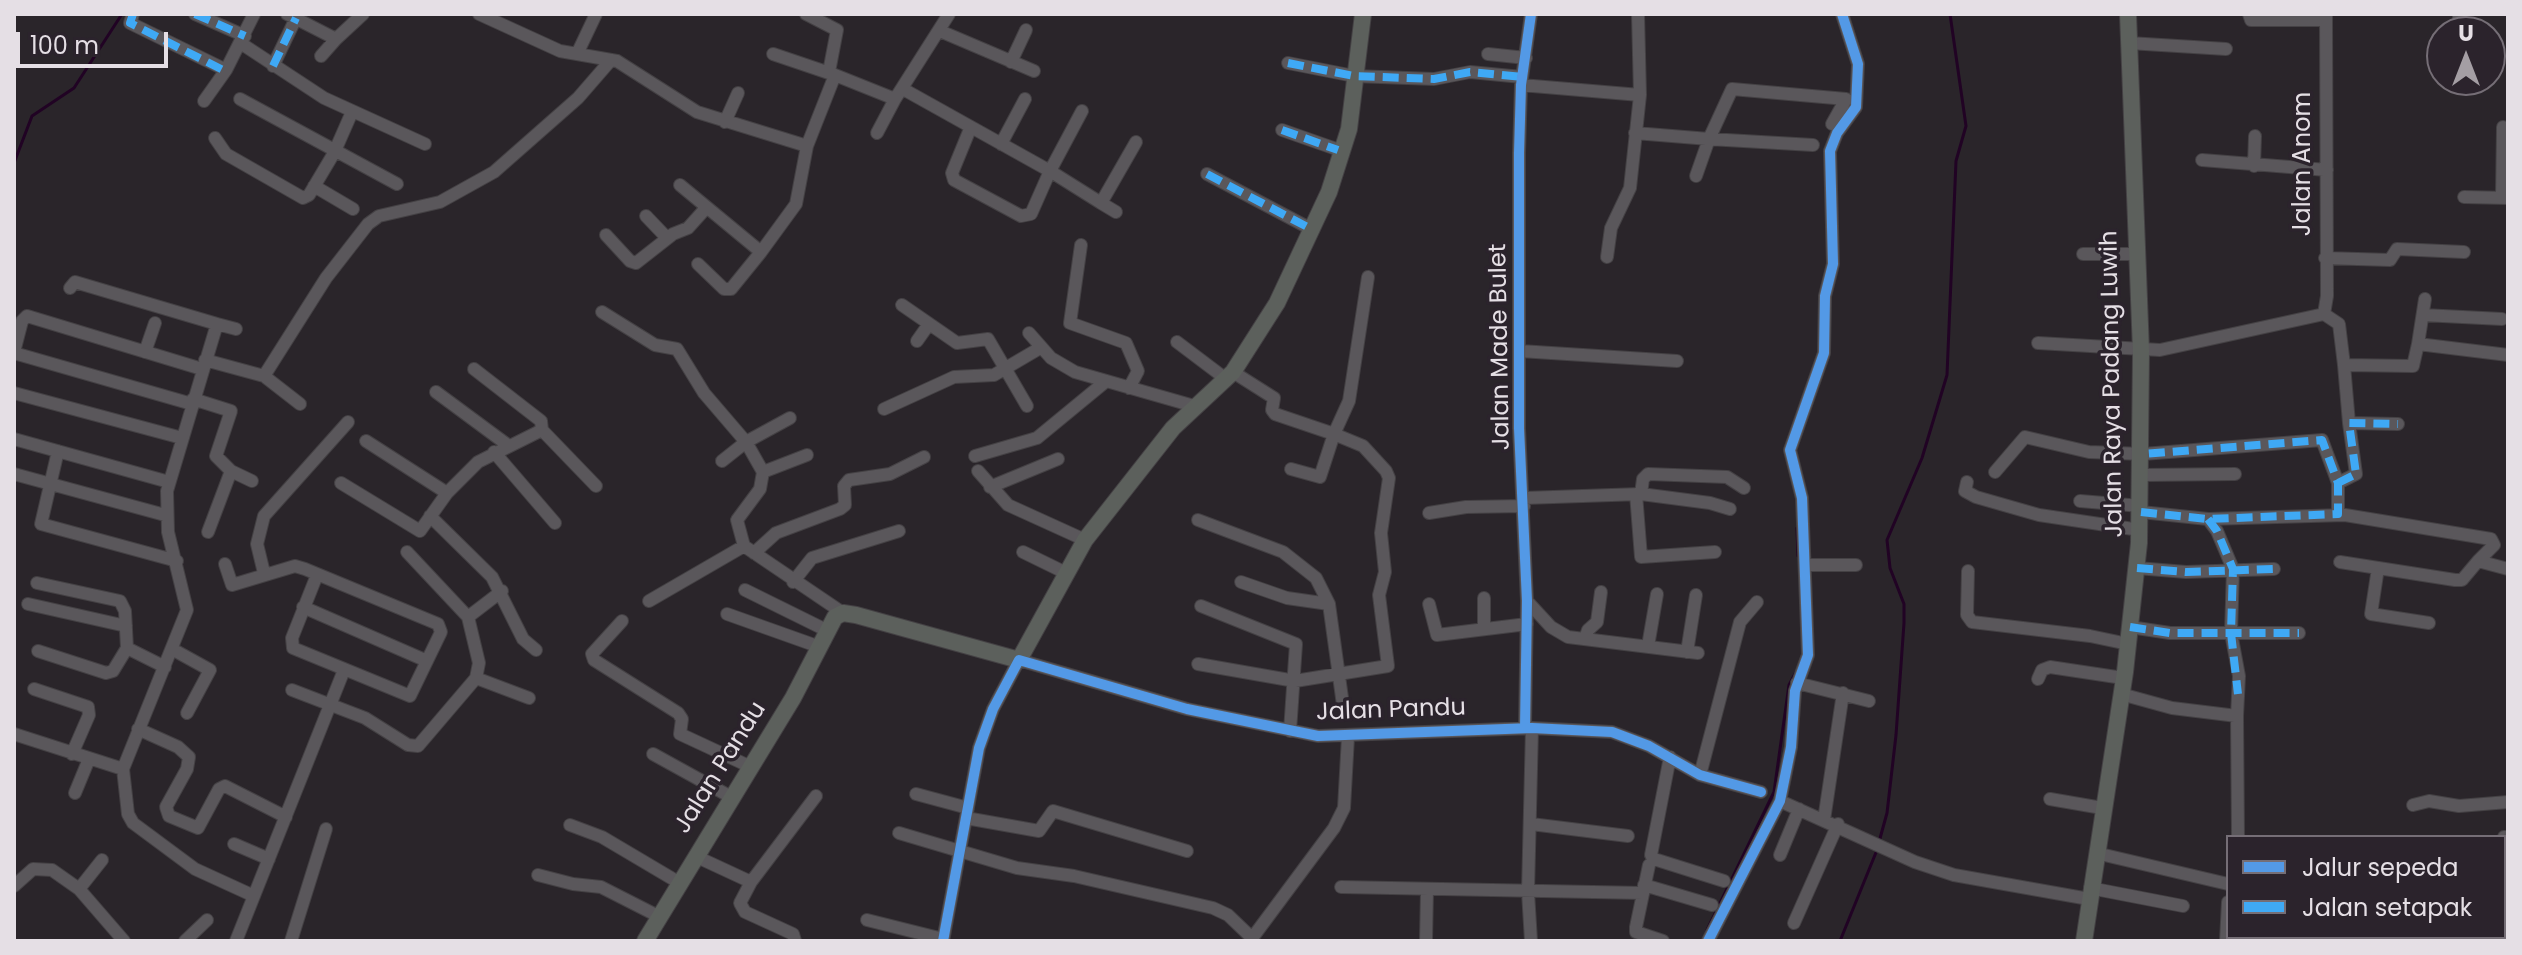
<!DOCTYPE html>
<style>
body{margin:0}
#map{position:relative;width:2522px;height:955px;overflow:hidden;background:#2a252a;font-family:Poppins,sans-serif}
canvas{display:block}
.frame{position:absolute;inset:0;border:16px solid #e5dfe5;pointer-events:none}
.legend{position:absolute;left:2226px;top:835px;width:280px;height:104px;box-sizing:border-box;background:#2b232c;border:2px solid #756e76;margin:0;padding:10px 14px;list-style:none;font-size:24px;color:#e5dfe5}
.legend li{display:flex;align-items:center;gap:16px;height:40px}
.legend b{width:40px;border:2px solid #756e76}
.north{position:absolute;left:2426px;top:16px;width:80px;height:80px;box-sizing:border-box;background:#2b232c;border:2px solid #756e76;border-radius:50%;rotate:0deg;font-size:22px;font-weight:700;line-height:32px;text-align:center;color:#e5dfe5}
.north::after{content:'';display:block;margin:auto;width:28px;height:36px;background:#a49ea4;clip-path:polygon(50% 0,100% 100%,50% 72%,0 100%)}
.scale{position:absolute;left:16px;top:32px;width:152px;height:36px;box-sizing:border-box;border:4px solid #e5dfe5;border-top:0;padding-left:10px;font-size:24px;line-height:28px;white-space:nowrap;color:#e5dfe5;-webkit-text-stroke:6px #2b232c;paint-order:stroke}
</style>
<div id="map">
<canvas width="2522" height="955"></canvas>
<div class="frame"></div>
<ul class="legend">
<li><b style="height:10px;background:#5399e6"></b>Jalur sepeda</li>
<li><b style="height:10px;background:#3fa9f5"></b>Jalan setapak</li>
</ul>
<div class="north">U</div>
<div class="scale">100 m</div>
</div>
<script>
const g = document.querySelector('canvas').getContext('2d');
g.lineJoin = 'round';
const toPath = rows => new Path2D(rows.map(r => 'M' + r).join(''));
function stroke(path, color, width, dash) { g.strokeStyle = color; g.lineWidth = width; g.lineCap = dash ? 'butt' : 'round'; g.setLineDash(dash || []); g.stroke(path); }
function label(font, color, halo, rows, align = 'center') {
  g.font = font + ' Poppins,sans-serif'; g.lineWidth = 7; g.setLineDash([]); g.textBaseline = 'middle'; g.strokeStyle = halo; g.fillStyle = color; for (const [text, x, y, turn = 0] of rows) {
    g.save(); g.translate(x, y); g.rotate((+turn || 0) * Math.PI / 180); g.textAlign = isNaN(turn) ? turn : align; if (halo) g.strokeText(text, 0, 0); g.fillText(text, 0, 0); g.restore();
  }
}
stroke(toPath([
 [14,163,32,116,74,88,122,14],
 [1797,528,1798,556],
 [1879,842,1887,813,1896,735,1904,623,1904,604,1890,568,1887,540,1922,458,1947,375,1956,161,1966,126,1950,14],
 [1707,930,1774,792,1789,685,1796,672],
 [1840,941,1877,850]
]), '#210324', 3);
const minor = toPath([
 [133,14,130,23,226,70,254,14],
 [195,14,245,36],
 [287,14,336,39,363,14],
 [479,14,560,51,617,61,697,112,807,146],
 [806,14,837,30,829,72],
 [2249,14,2251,20,2326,20],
 [940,31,1034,71],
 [2459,32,2459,14],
 [2129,43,2226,49],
 [242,44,324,98,425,144],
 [577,54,596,14],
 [773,54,835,75],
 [1488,54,1526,58],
 [321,56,336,39],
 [1011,62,1026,30],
 [1288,63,1354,76,1434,79,1470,72,1522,77],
 [273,66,296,18],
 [1521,85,1640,95],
 [903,89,1050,171,1031,214,1021,216,954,180,952,173,970,129],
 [240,99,397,184],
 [204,101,226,70],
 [1082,111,1050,171,1101,203,1136,142],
 [725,122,738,93],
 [1282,130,1342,151],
 [877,133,895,99],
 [1635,133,1709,139,1732,89,1846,99,1832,124],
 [215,138,226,154,303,198,309,195,334,153,352,112],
 [1001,144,1025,99],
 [2202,160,2327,170],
 [2254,166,2255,136],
 [1207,174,1313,230],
 [1696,176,1709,139,1813,145],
 [680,185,761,252,796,204,807,146,835,75,895,99,949,14],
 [314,186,353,209],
 [2464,197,2508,198],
 [2502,198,2503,127],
 [1101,203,1116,212],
 [646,216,667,238],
 [606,235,630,261,636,263,673,234,688,228,706,208],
 [1081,245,1070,323,1126,343,1138,371,1129,388],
 [2083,254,2136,254],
 [1607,257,1611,228,1630,188,1640,95,1638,14],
 [2325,258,2390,260,2397,249,2464,252],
 [698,264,724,289,731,289,761,252],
 [70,288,75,282,217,324],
 [2425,299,2418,344,2508,355],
 [902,305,957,343,988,339,1027,406],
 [602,312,655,345,677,349,704,393,746,442,763,472,760,489,737,520,744,546,843,613],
 [2324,314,2327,296,2326,14],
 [2324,314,2339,324,2344,365,2413,366,2418,344],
 [2423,315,2502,319],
 [236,329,217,324,167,491,168,532,187,610,123,769,128,814,133,823,195,869,254,896],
 [1029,333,1051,358,1075,372,1194,406],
 [917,341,929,324],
 [1177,342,1226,379],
 [2038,343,2160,350,2324,314],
 [1520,351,1677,361],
 [14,352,22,321,27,316,202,369],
 [145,352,155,323],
 [14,353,192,404],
 [205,360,264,376,300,404],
 [2344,365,2349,423],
 [1233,372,1274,398,1272,410,1275,414,1334,434,1349,401,1368,277],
 [264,376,326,278,368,224,379,216,440,202,494,172,578,98,611,60],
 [436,392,509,446],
 [14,393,182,438],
 [193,399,231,411,216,456,231,471,252,481],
 [884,409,954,377,994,375,1040,348],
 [542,430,596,486],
 [14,439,169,482],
 [366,441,447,493],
 [58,451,41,524,177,561],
 [494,452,555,523],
 [975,456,1037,438,1105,382],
 [722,461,746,442,790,418],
 [978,471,1008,505,1085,540],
 [763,472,807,455],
 [1995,472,2025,437,2089,452,2143,454,2322,440,2338,483,2338,514],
 [14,474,165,515],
 [2142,475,2235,474],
 [1967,482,1965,491,1976,497,2039,515,2140,530],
 [341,483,420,531,447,493,478,462,542,430,541,421,474,369],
 [2338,483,2356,474,2349,423,2398,424],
 [990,487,1058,459],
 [1636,494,1641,557,1715,552],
 [1641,494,1643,479,1648,474,1727,477,1744,488],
 [1524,498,1641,494,1710,503,1730,509],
 [2080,501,2141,506],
 [2141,512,2208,519,2345,515,2491,539,2494,545,2478,561,2508,569],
 [1429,513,1466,507,1524,506],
 [430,516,492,577,523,639,536,650],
 [1198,520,1283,552,1316,578,1329,604,1343,705],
 [208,532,231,471],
 [407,552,468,617],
 [1023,552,1066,573],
 [754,553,776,533,840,509,845,505,844,486,849,480,890,474,924,457],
 [2340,562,2455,580,2462,580,2478,561],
 [225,564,232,585,295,566,305,569,438,624,441,632,410,696,293,648,292,638,317,575],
 [1806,565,1856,565],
 [2137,568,2186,572,2274,569],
 [2378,568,2371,614,2429,623],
 [1968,571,1967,615,1972,622,2090,636,2128,644],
 [264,573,257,544,264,516,348,422],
 [793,582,812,558,899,531],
 [1241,582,1287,598,1329,604],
 [37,583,120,601,125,611,127,648,165,667],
 [745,590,826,630],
 [1484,598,1484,629],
 [649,601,744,546],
 [1527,601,1551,627,1568,637,1698,653],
 [28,604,126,626],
 [1429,604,1437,635,1527,624],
 [1201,606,1296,644,1290,731],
 [303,607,427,661],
 [727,614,817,646],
 [468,617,502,591],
 [622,621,592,654,594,660,678,713,682,719,680,734,751,767],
 [2130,627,2170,633,2299,633],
 [1585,639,1588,630,1597,622,1601,592],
 [1648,646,1657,594],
 [172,649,210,670,187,713],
 [38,651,106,673,113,671,127,648],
 [1687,652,1696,595],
 [1198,664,1295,681,1388,666,1379,595,1385,572,1381,533,1389,478,1386,471,1363,446,1334,434,1320,477,1291,469],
 [476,678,529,698],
 [2038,679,2042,670,2050,667,2123,678],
 [1797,683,1869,701],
 [34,689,88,707,89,715,72,754],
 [292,690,365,718,408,745,418,746,476,678,479,663,468,617],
 [2121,694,2172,708,2237,716,2239,676,2231,633,2233,569,2217,531,2208,519],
 [2237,716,2238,837],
 [1525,728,1527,601,1519,428,1519,153,1521,85,1531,14],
 [138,729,178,747,189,757,187,769,166,807,169,816,198,828,219,789,225,786,286,817],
 [14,734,123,769],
 [653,754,731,797],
 [1670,757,1651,855,1654,859,1724,881],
 [1700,775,1740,622,1757,602],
 [75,793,89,759],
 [916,794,968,808],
 [2050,799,2102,808],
 [1780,801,1915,862,1954,875,2089,899],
 [2413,805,2429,801,2459,806,2508,802],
 [966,818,1039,831,1053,811,1187,851],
 [1824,820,1843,693],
 [1531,824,1628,836],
 [570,825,602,837,678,882],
 [899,833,1017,868,1074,876,1213,908,1228,915,1252,938],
 [2504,837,2508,837],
 [234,844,269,859],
 [2096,853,2228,884],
 [1780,855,1799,809],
 [695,856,751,882],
 [1649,865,1636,927,1636,932,1663,941],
 [538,875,573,884,601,887,658,916],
 [1644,885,1712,905],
 [14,886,33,869,52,870,79,889,124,941],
 [1341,887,1643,893],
 [2090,888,2183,906],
 [79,889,102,860],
 [867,920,943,939],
 [1794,923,1838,824],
 [2504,933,2508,933],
 [185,941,207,920],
 [236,941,344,670],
 [291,941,326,829],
 [795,941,793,934,745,912,740,903,751,882,816,796],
 [943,941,979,748,993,709,1019,660,1187,709,1318,736,1532,728,1612,732,1649,746,1700,775,1761,792],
 [1250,941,1334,828,1344,808,1348,737],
 [1426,941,1427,890],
 [1531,941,1528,892,1532,728],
 [1708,941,1780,801,1791,747,1795,691,1808,655,1802,498,1790,450,1824,353,1825,296,1833,264,1830,151,1837,133,1856,107,1858,64,1842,14],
 [2226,941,2228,902],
 [2431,941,2454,937]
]);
const major = toPath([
 [645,941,793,698,835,617,843,613,856,615,1019,660,1085,540,1173,428,1233,372,1277,303,1329,192,1349,129,1363,14],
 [2084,941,2125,672,2139,543,2141,351,2128,14]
]);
stroke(minor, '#444144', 14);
stroke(major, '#444144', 18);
stroke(minor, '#5a575b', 12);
stroke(major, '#5c605c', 16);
stroke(toPath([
 [133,14,130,23,223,70],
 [195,14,245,36],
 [1288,63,1354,76,1434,79,1470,72,1522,77],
 [273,66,296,18],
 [1282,130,1338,150],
 [1207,174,1313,230],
 [2338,483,2356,474,2349,423,2398,424],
 [2141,512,2208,519,2338,514,2338,483,2322,440,2143,454],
 [2208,519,2217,531,2233,569,2231,633,2238,694],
 [2137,568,2186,572,2274,569],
 [2130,627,2170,633,2299,633]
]), '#3fa9f5', 8, [16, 8]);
stroke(toPath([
 [1525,728,1527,601,1519,428,1519,153,1521,85,1531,14],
 [943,941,979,748,993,709,1019,660,1187,709,1318,736,1532,728,1612,732,1649,746,1700,775,1761,792],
 [1708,941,1780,801,1791,747,1795,691,1808,655,1802,498,1790,450,1824,353,1825,296,1833,264,1830,151,1837,133,1856,107,1858,64,1842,14]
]), '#5399e6', 10);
label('24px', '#e5dfe5', '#2b232c', [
 ["Jalan Anom",2304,164,-90],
 ["Jalan Made Bulet",1501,347,-91],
 ["Jalan Raya Padang Luwih",2113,384,-91],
 ["Jalan Pandu",1391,711,-2],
 ["Jalan Pandu",721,768,-58]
]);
</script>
